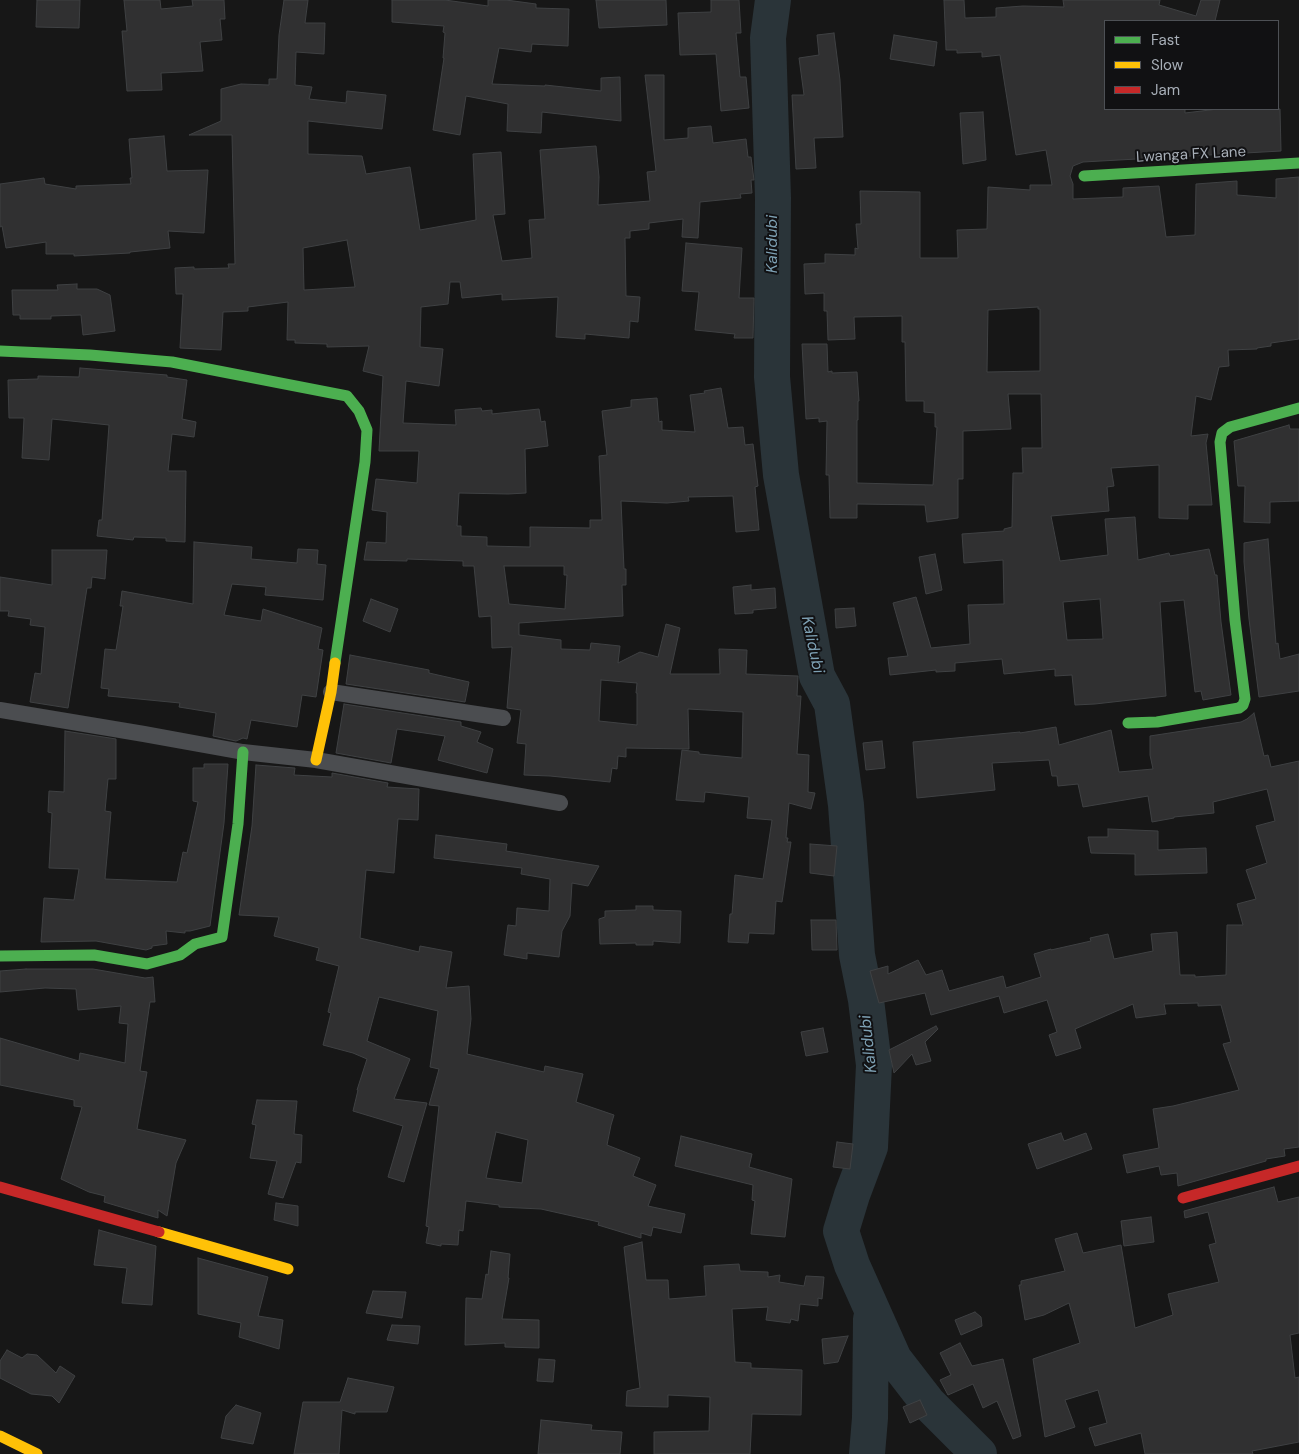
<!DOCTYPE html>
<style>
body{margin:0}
#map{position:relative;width:1299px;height:1454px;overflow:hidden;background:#171717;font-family:"DM Sans",sans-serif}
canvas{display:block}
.legend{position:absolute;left:1104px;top:20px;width:175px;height:90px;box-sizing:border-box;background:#111113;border:1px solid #4d5055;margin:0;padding:6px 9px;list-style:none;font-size:15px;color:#a8afb8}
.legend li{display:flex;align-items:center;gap:10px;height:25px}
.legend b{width:25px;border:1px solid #4d5055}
</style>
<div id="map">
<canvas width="1299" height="1454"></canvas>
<ul class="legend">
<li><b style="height:6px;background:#4caf50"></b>Fast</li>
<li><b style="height:6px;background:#ffc107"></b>Slow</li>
<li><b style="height:6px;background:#c62828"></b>Jam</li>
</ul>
</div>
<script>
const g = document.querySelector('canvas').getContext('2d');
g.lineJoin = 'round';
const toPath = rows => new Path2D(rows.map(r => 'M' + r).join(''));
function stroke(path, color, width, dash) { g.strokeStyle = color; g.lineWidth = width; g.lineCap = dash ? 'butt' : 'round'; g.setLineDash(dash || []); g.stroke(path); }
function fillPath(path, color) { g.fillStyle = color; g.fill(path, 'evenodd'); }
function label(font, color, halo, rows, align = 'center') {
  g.font = font + ' "DM Sans",sans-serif'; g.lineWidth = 4; g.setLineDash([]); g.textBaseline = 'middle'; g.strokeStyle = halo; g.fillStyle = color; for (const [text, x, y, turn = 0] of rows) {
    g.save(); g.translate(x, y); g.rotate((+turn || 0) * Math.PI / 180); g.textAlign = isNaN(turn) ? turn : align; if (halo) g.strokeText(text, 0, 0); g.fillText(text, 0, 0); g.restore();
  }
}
stroke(toPath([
 [773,0,768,38,773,198,772,377,781,475,817,676,832,704,846,805,857,955,866,1000,874,1065,870,1147,852,1195,841,1231,852,1265,894,1359,928,1403,979,1454],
 [867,1454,870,1418,871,1319]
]), '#2a3439', 36);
const building = toPath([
 [37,0,80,0,79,28,36,27,37,0],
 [124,0,160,0,161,9,193,6,192,0,224,0,225,19,220,19,222,40,200,42,203,71,161,73,162,90,127,91,122,31,127,31,124,0],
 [284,0,308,0,305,23,325,23,324,54,296,52,295,85,312,87,309,99,346,103,347,91,386,95,382,129,308,121,308,154,362,156,366,174,410,167,420,230,476,220,473,154,501,152,505,214,493,215,502,261,532,258,529,220,545,219,540,150,596,146,599,177,598,205,650,201,647,172,656,171,645,75,664,75,664,140,688,138,688,128,711,126,713,143,746,139,748,157,751,157,754,180,751,180,752,193,740,194,741,198,700,202,698,238,682,237,683,219,649,223,649,229,630,231,630,238,625,238,626,296,640,297,638,322,630,321,629,338,585,334,585,339,556,337,558,297,502,300,502,294,462,298,460,282,450,282,448,304,421,307,420,347,443,349,439,386,406,381,403,423,456,425,455,410,481,408,482,411,492,410,492,414,539,409,541,422,545,421,548,446,525,449,526,493,508,494,459,493,457,526,461,526,461,536,487,537,487,546,530,547,530,527,590,528,590,520,602,520,599,456,607,455,602,411,631,407,631,400,657,398,659,422,662,421,662,430,695,432,690,395,705,393,704,391,721,388,728,428,743,427,745,445,753,444,758,486,755,487,759,530,736,532,733,496,688,497,689,501,667,503,621,501,624,569,626,569,626,585,622,585,623,616,519,623,519,635,561,640,561,649,590,650,591,643,620,646,618,663,640,652,658,657,666,624,680,628,670,674,720,674,719,649,747,650,746,674,798,676,797,696,801,696,797,754,809,755,808,792,815,793,811,809,789,803,786,838,788,838,787,842,791,842,782,902,776,901,774,934,749,933,748,943,728,942,730,914,732,914,735,875,763,879,772,820,747,818,749,797,705,792,704,802,676,800,682,750,699,752,699,754,742,758,743,712,688,709,689,749,626,748,626,757,618,756,617,769,612,768,610,782,550,776,524,775,526,744,517,743,521,710,507,708,512,647,492,648,491,616,479,617,474,566,463,566,463,561,407,559,407,561,364,560,367,542,386,543,387,512,372,510,376,479,417,483,419,451,379,451,383,376,363,371,369,346,327,347,327,344,295,343,295,340,287,340,288,302,248,307,248,311,223,312,221,350,180,348,183,294,176,294,175,268,194,267,194,269,229,268,228,264,235,264,232,135,189,135,221,121,221,89,241,84,269,85,269,79,277,79,279,35,284,0],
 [347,240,355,287,304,290,303,248,347,240],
 [504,566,564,566,564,575,567,575,565,609,509,604,504,566],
 [601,680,637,683,636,693,637,693,637,725,599,721,601,680],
 [392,0,445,0,488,6,488,0,506,0,536,4,536,8,569,9,568,46,532,44,531,52,499,48,492,84,545,86,545,85,601,91,601,78,620,77,621,121,542,112,541,133,507,131,508,104,466,96,460,135,433,130,444,58,443,58,445,33,443,32,444,26,392,22,392,0],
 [596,0,666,0,667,25,599,28,596,0],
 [711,0,739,0,741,33,736,33,740,77,746,77,749,108,721,111,716,54,680,55,678,13,711,12,711,0],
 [944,0,964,0,965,18,996,17,996,8,1023,6,1064,7,1063,0,1160,0,1159,5,1196,16,1201,0,1220,0,1215,21,1105,21,1105,109,1185,109,1185,113,1218,109,1280,109,1281,151,1083,162,1073,166,1070,176,1073,184,1073,199,1123,197,1123,188,1159,186,1166,237,1195,235,1196,184,1237,181,1237,195,1276,198,1276,179,1299,177,1299,339,1271,343,1271,346,1257,348,1257,349,1228,350,1229,366,1219,367,1211,400,1196,396,1191,436,1208,434,1206,443,1212,505,1188,505,1188,519,1159,518,1159,465,1111,468,1114,486,1107,487,1109,511,1051,516,1060,561,1108,555,1105,519,1135,517,1138,560,1169,553,1170,556,1209,549,1215,575,1217,575,1221,622,1231,695,1203,700,1201,691,1195,692,1184,600,1160,602,1166,696,1095,704,1075,705,1072,675,1055,676,1055,669,1004,674,1002,659,955,663,955,671,936,672,936,670,890,675,888,658,908,656,893,603,916,597,931,648,970,644,968,605,1004,604,1003,560,964,563,962,534,1004,531,1004,529,1012,527,1013,473,1023,473,1022,448,1042,448,1041,394,1008,394,1011,429,963,431,963,479,958,479,958,518,927,522,925,505,857,504,857,518,830,518,829,475,826,475,827,421,819,422,819,418,806,419,802,344,827,344,828,372,832,371,832,373,857,372,859,401,858,401,858,420,857,420,857,483,933,485,937,427,935,427,935,413,924,412,924,401,906,401,905,342,902,342,902,316,854,317,855,339,828,340,827,311,824,311,824,293,805,294,804,264,825,263,825,254,855,255,855,248,858,249,856,224,861,224,860,191,920,192,920,258,958,258,957,230,987,229,988,187,1030,190,1030,185,1052,185,1046,150,1016,155,1000,55,982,57,982,52,957,53,957,50,946,50,944,0],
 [1038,307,1038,309,1040,309,1040,371,987,372,988,310,1038,307],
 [1100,599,1103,639,1067,640,1063,602,1100,599],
 [834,33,840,80,843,137,814,138,816,168,796,169,792,95,804,95,799,58,819,55,817,35,834,33],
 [894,35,937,42,934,66,890,59,894,35],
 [983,112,986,160,963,164,960,113,983,112],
 [164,136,167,171,208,170,204,233,168,231,170,248,130,252,130,253,74,256,74,254,46,254,46,242,6,248,2,226,0,227,0,184,44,178,45,184,76,189,76,186,131,184,130,178,132,178,129,139,164,136],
 [686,243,742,248,739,298,754,298,753,338,734,338,735,334,695,330,699,292,682,291,686,243],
 [77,284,77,289,97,289,110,295,115,331,83,335,81,315,51,316,51,319,20,319,20,315,13,315,12,290,58,290,57,285,77,284],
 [80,368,167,375,167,377,187,380,182,419,196,422,194,437,172,434,168,471,186,471,185,542,166,541,166,538,134,537,133,540,97,536,99,520,102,520,109,425,52,419,49,460,22,458,24,418,9,418,8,380,38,379,38,376,79,377,80,368],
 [1289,425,1290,429,1299,429,1299,501,1270,502,1270,523,1244,522,1245,486,1238,486,1234,441,1289,425],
 [1268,539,1276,644,1278,643,1280,659,1299,654,1299,691,1259,697,1249,619,1244,562,1244,543,1268,539],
 [194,542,252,547,251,559,297,563,298,549,318,550,317,564,326,565,323,600,265,595,266,587,232,584,224,615,261,621,263,609,322,628,318,649,323,650,316,697,302,695,297,727,251,720,247,739,243,738,236,741,213,736,216,713,179,707,180,703,108,696,109,689,101,688,105,649,116,650,123,606,120,606,122,591,193,604,194,542],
 [52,550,107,550,105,579,92,577,91,588,87,588,68,708,30,702,35,673,41,674,45,627,30,625,31,619,8,616,9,611,0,611,0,577,52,585,52,550],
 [935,554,942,590,926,594,919,557,935,554],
 [751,585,751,590,775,588,776,608,753,610,753,613,735,614,733,587,751,585],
 [371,599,398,609,390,632,363,621,371,599],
 [854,608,856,626,836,628,835,609,854,608],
 [350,655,429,670,429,673,469,682,465,702,346,684,350,655],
 [344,704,461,722,461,726,481,732,477,742,493,749,487,773,438,760,445,736,397,729,391,763,336,753,344,704],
 [1254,713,1264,756,1268,755,1271,767,1299,761,1299,1147,1284,1149,1285,1156,1266,1159,1266,1161,1178,1186,1177,1173,1161,1175,1159,1166,1127,1173,1123,1155,1159,1148,1153,1109,1173,1106,1239,1090,1223,1044,1231,1042,1221,1005,1198,1006,1198,1003,1164,1004,1166,1014,1136,1018,1133,1004,1075,1029,1081,1048,1056,1056,1049,1035,1057,1032,1047,1000,1004,1013,999,996,931,1015,925,993,879,1003,870,971,888,966,888,974,918,960,926,975,942,970,949,991,1003,976,1006,988,1041,977,1034,954,1051,949,1051,950,1091,941,1090,938,1108,934,1114,959,1153,951,1151,934,1177,932,1180,975,1195,975,1195,977,1226,975,1227,925,1243,925,1237,904,1256,899,1246,870,1267,863,1256,826,1275,821,1267,789,1213,802,1214,813,1174,817,1174,818,1152,822,1148,796,1083,807,1078,784,1058,786,1057,776,1052,776,1049,760,992,763,995,790,917,798,913,742,1020,732,1020,733,1056,727,1059,745,1111,730,1119,772,1153,769,1150,755,1150,736,1241,722,1247,719,1254,713],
 [65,731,116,739,116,779,108,779,105,811,111,812,105,879,177,882,183,852,187,853,198,802,193,801,193,768,204,768,204,764,228,764,224,823,210,926,190,931,185,931,185,933,166,931,167,944,152,946,152,948,146,950,96,941,41,942,44,898,74,900,79,869,49,868,52,813,48,812,49,791,64,792,65,731],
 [882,741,885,768,866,770,863,743,882,741],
 [256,765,295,768,294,775,332,777,332,773,388,783,387,787,419,789,418,820,398,819,394,873,366,870,360,938,419,952,420,946,452,952,446,988,469,986,471,1019,467,1054,544,1072,545,1066,583,1074,576,1102,614,1115,611,1125,607,1145,640,1158,633,1176,656,1185,648,1206,685,1214,681,1233,653,1227,651,1236,641,1233,641,1238,598,1225,599,1222,541,1209,499,1207,499,1205,466,1201,463,1231,459,1230,458,1245,441,1244,441,1246,426,1243,429,1227,426,1226,439,1106,429,1105,439,1069,430,1067,438,1011,379,997,367,1041,410,1059,394,1099,427,1103,404,1182,388,1177,403,1126,353,1111,358,1090,357,1090,367,1059,353,1053,323,1045,331,1013,328,1012,339,966,316,960,319,948,274,936,279,917,239,915,252,826,256,765],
 [496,1132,528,1140,522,1183,486,1178,496,1132],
 [1108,829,1158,831,1158,850,1206,848,1207,873,1135,875,1135,854,1091,853,1088,837,1108,837,1108,829],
 [436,835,507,844,506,851,599,866,588,886,572,883,570,916,562,931,559,957,527,953,527,959,504,955,508,925,516,926,517,908,549,911,550,879,521,874,522,868,434,858,436,835],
 [810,844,837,846,834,876,810,873,810,844],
 [636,906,653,906,653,910,681,911,680,943,653,941,653,945,636,945,636,943,600,944,599,919,605,917,605,911,636,910,636,906],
 [811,920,836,920,837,950,812,950,811,920],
 [26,969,93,969,145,978,153,977,155,1002,150,1002,140,1071,147,1072,137,1129,186,1140,176,1163,167,1216,158,1210,158,1218,104,1202,105,1196,89,1192,61,1179,82,1107,74,1106,74,1100,0,1085,0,1038,79,1061,80,1053,125,1063,128,1024,119,1023,121,1006,78,1010,76,989,45,988,0,992,0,971,26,969],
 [936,1026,938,1029,925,1042,931,1061,916,1065,912,1054,894,1073,889,1050,936,1026],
 [823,1028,828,1052,806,1056,801,1032,823,1028],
 [257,1100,297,1101,294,1134,302,1135,301,1163,296,1162,283,1198,268,1194,277,1161,250,1158,256,1125,252,1124,257,1100],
 [1061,1133,1064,1141,1086,1133,1092,1149,1037,1169,1028,1144,1061,1133],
 [681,1136,752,1154,749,1167,792,1179,785,1237,751,1234,755,1201,752,1200,753,1185,675,1166,681,1136],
 [837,1142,853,1144,850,1169,833,1167,837,1142],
 [1274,1187,1278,1202,1299,1197,1299,1333,1290,1335,1295,1378,1299,1377,1299,1442,1252,1451,1253,1454,1145,1454,1141,1433,1095,1446,1089,1428,1107,1423,1098,1390,1065,1400,1075,1427,1045,1437,1033,1359,1080,1343,1069,1303,1044,1315,1025,1320,1019,1285,1021,1285,1021,1281,1065,1271,1055,1239,1077,1233,1083,1253,1121,1245,1135,1328,1173,1315,1168,1294,1219,1282,1209,1245,1216,1243,1208,1212,1185,1218,1184,1211,1274,1187],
 [276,1203,298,1206,298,1226,274,1220,276,1203],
 [1151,1217,1154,1242,1124,1246,1121,1221,1151,1217],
 [99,1230,156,1246,152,1305,122,1303,127,1268,94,1265,99,1230],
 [642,1242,646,1280,668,1280,669,1299,706,1296,704,1266,739,1264,740,1271,768,1272,768,1277,780,1275,779,1282,804,1286,806,1276,824,1277,822,1299,818,1298,818,1306,800,1304,798,1321,791,1319,790,1323,766,1320,768,1307,732,1309,735,1362,751,1363,751,1368,802,1370,801,1415,752,1414,750,1454,654,1454,654,1432,709,1431,710,1397,668,1395,668,1407,626,1406,627,1391,640,1388,624,1247,642,1242],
 [491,1251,510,1254,508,1278,509,1278,502,1319,539,1320,539,1348,505,1347,505,1343,465,1345,466,1298,482,1299,486,1274,488,1275,491,1251],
 [198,1258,268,1277,258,1316,283,1320,279,1349,239,1337,241,1323,198,1314,198,1258],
 [373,1291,406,1292,402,1318,366,1313,373,1291],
 [975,1312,981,1317,982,1326,961,1335,955,1320,975,1312],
 [392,1325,420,1326,418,1344,387,1340,392,1325],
 [848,1336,838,1362,824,1364,822,1339,848,1336],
 [960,1343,972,1366,1003,1359,1021,1436,1013,1439,997,1401,983,1408,973,1384,948,1395,940,1380,951,1375,940,1353,960,1343],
 [7,1350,22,1358,27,1354,37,1355,56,1373,60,1366,75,1376,59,1403,52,1396,31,1394,0,1378,0,1361,7,1350],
 [539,1359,555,1360,553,1382,537,1381,539,1359],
 [348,1378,394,1387,387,1412,355,1412,355,1414,342,1410,339,1454,294,1454,303,1402,340,1402,348,1378],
 [920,1400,927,1415,910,1423,903,1407,920,1400],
 [236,1405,261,1413,253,1444,221,1438,226,1416,236,1405],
 [541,1420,592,1425,591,1430,622,1432,620,1454,538,1454,541,1420]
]);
fillPath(building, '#303031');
stroke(building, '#3f4143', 1);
stroke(toPath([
 [331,692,503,718],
 [0,710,144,734,243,752,316,760,560,803]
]), '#4b4d50', 16);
stroke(toPath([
 [1084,176,1299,163],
 [0,351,90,355,172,362,347,396,359,411,367,430,365,462,335,663],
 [1128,723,1157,722,1239,708,1243,705,1245,699,1235,620,1220,442,1222,433,1230,427,1299,408],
 [0,956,94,955,147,964,180,955,195,944,222,937,238,824,243,752]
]), '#4caf50', 11);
stroke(toPath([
 [316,760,331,692,335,663],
 [159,1232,288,1269],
 [0,1436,37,1454]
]), '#ffc107', 11);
stroke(toPath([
 [0,1187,159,1232],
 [1183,1198,1299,1166]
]), '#c62828', 11);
label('15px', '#a8afb8', '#111113', [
 ["Lwanga FX Lane",1191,155,-3]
]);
label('italic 16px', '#7ea1b4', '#111113', [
 ["Kalidubi",773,244,-90],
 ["Kalidubi",812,645,78],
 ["Kalidubi",869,1044,-96]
]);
</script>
